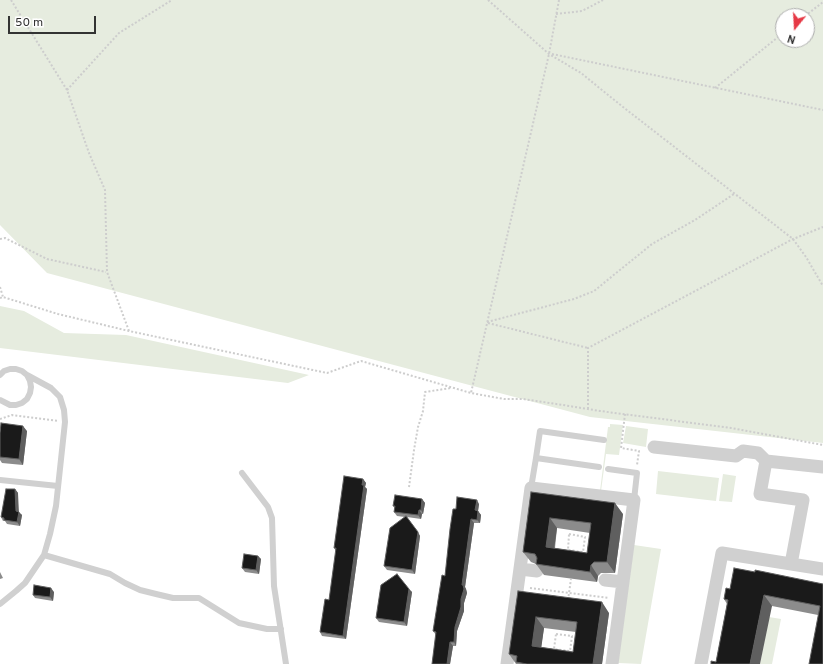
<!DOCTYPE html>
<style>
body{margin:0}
#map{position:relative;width:823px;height:664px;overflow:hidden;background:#fff;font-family:Overpass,sans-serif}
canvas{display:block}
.north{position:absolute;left:775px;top:8px;width:40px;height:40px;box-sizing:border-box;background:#fff;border:1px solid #adadad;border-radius:50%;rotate:198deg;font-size:11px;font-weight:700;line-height:16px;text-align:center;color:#333}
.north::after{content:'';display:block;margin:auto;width:14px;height:18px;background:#e63946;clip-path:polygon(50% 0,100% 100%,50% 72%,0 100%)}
.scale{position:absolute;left:8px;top:16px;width:88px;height:18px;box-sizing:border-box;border:2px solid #333;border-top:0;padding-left:5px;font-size:12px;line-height:14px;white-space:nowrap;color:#333;-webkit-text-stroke:3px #fff;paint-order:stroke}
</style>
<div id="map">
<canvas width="823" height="664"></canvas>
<div class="north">N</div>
<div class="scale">50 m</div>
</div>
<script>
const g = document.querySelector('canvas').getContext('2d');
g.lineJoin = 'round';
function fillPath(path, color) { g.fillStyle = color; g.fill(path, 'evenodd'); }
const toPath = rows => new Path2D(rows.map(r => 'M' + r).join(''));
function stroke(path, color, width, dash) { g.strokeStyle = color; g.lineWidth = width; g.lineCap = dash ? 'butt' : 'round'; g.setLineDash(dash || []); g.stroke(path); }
fillPath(toPath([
 [0,0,823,0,823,443,590,417,47,273,0,225],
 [783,16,807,16,807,40,783,40],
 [0,306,24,311,64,333,126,335,309,375,288,383,0,348],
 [610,424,623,425,619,455,606,454,601,491,600,491,608,427,610,427],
 [626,426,648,429,646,447,623,443],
 [658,471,719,478,716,501,656,494],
 [723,474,736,476,732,502,719,501],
 [634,545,661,549,641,664,618,663],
 [769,617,781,619,772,664,760,664]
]), '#e6ecdf');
stroke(toPath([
 [11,0,67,90,89,153,105,190,107,272,129,331],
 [488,0,549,54,581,73,623,107,793,239,806,257,823,286],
 [559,0,549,54,471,393,504,399,523,399,563,405,600,411,731,428,823,445],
 [556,14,582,11,603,0],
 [805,16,823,2],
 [552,54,823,110],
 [715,88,783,33],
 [67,90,119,33,172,0],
 [0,239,5,238,47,259,106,272],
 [0,287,3,297],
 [0,298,3,297,58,314,129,331,327,373,361,361,471,393],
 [487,322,574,299,594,291,652,244,695,220,734,194],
 [488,323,588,348],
 [588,409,588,348,793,239,823,227],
 [625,414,621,448,639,451,637,465],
 [0,419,12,415,58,421],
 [409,487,414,450,418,427,423,411,425,392,451,388],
 [569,534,585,537,583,552,568,550,569,534],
 [530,588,609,598],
 [568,600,571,579],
 [556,634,572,636,570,651,554,649,556,634]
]), '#cdcdcd', 2, [2, 2]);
stroke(toPath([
 [0,375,4,371,10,369,16,369,22,371,27,375,30,381,31,387,30,393,27,399,22,403,16,405,10,405,0,400],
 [536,458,540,431,604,440],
 [608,469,637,473,634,500],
 [242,473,268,507,272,518,274,586,286,664],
 [0,480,58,486],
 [531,488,536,458,599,467],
 [44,555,110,574,125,583,140,590,156,594,173,598,199,598,239,623,267,629,281,629],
 [0,604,16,591,25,583,44,555,50,534,56,506,65,422,64,410,60,397,51,388,27,375]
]), '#d0d0d0', 6);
stroke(toPath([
 [654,447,736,456,743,451,758,453,766,461],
 [791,564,803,500,760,494,766,461,823,467],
 [520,569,537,571],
 [605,580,623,582],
 [507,664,531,488,634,500,612,664],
 [701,664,722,553,823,569]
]), '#d0d0d0', 13);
fillPath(toPath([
 [27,431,23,465,2,463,0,460,0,433],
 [363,479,366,483,365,487,367,489,346,639,322,636,320,632,329,600,336,551,334,548],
 [15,489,18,493,18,512,22,515,20,526,7,524,5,521,3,521,1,517],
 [531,492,623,514,615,573,601,573,598,576,597,582,544,575,536,564,531,562,523,552],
 [557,528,590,533,587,553,555,548],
 [422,499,425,503,423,514,422,514,421,519,407,517,420,536,415,574,387,570,384,566,405,517,397,516,394,512,395,508,393,506],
 [479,504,478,511,481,515,480,523,474,523,465,587,466,589,467,593,464,603,464,611,457,631,456,646,453,646,450,664,432,664,436,635,433,631,445,576,456,509],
 [258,556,261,559,259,574,245,572,242,568],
 [0,572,3,578,0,579],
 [823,584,823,664,818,615,772,606,716,662,727,604,724,599,730,589],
 [409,589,412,592,407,626,379,622,376,618],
 [518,591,609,613,602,664,516,664,509,654],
 [544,628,576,632,573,652,541,647],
 [54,592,53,601,35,598,33,595]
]), '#8c8c8c');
fillPath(toPath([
 [23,426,27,431,23,465,19,459],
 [363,479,366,483,365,487,367,489,346,639,343,636],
 [15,489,18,493,19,514,19,512,22,515,20,526,17,522],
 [422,499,425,503,423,514,421,510],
 [477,500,479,504,478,511,481,515,480,523,477,520,475,510],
 [615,503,623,514,615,573,607,562],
 [419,510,422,514,421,519,418,515],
 [550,518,557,528,553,557,546,547],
 [471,519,474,523,465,587,466,589,467,593,464,603,464,611,457,631,456,646,454,642,455,627,462,585],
 [418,532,420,536,415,574,412,570],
 [258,556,261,559,259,574,256,570],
 [591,565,598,576,597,582,590,572],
 [51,588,54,592,53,601,50,597],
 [409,589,412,592,407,626,404,622],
 [764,595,772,606,760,664,750,664],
 [602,602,609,613,602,664,593,664],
 [536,617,544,628,540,657,532,646],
 [450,642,453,646,450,664,447,664]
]), '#5f5f5f');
const building = toPath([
 [1,423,23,426,19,459,0,457,0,433,1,423],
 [344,476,363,479,362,485,364,485,343,636,320,632,325,599,329,600,336,548,334,548,344,476],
 [6,489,15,489,16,511,19,512,17,522,4,520,4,518,1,517,6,489],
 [531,492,615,503,607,562,594,562,591,565,590,572,536,564,537,558,535,554,523,552,531,492],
 [550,518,591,523,587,553,546,547,550,518],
 [395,495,422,499,421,510,419,510,418,515,394,512,395,506,393,506,395,495],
 [457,497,477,500,475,510,478,511,477,520,471,519,462,585,463,585,464,589,461,599,461,607,455,627,454,642,450,642,447,664,432,664,436,632,433,631,442,575,445,576,450,529,453,509,456,509,457,497],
 [406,516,418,532,412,570,384,566,390,528,406,516],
 [244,554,258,556,256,570,242,568,244,554],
 [734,568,755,572,755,570,823,584,823,664,809,664,820,606,764,595,750,664,711,664,711,661,716,662,728,600,724,599,726,588,730,589,734,568],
 [397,574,409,589,404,622,376,618,381,585,397,574],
 [34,585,51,588,50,597,33,595,34,585],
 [518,591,602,602,593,664,527,664,516,662,517,656,509,654,518,591],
 [536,617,577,622,573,652,532,646,536,617]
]);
fillPath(building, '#1a1a1a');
stroke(building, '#5f5f5f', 1);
</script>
